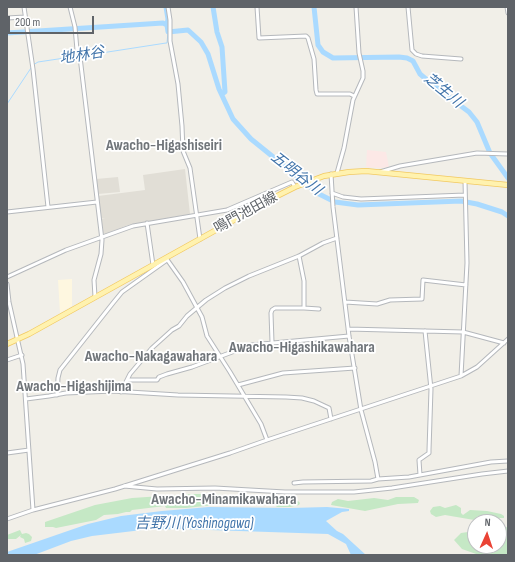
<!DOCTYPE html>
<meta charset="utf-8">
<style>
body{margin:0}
#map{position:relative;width:515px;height:562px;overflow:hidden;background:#f1efe8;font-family:"Sofia Sans Condensed",sans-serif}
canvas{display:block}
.frame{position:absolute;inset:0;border:8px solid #5f6368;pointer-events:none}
.north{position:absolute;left:467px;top:514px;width:40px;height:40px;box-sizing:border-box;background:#fff;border:1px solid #bfc1c3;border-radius:50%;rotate:3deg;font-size:11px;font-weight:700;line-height:16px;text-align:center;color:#5f6368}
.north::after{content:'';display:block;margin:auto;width:14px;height:18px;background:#ea4335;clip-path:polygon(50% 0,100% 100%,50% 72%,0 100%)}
.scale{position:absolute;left:8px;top:16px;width:86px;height:18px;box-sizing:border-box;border:2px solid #5f6368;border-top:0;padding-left:5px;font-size:12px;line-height:14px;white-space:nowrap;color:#5f6368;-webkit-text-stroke:3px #fff;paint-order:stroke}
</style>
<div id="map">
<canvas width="515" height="562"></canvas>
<div class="frame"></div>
<div class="north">N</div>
<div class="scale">200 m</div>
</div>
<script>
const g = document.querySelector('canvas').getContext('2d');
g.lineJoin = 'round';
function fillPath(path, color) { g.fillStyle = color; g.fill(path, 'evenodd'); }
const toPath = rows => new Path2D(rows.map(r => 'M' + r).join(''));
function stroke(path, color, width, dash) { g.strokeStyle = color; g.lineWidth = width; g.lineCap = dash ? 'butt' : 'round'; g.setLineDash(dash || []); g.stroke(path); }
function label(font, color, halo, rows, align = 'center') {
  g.font = font + ' "Sofia Sans Condensed","Noto Sans JP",sans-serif'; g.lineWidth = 3.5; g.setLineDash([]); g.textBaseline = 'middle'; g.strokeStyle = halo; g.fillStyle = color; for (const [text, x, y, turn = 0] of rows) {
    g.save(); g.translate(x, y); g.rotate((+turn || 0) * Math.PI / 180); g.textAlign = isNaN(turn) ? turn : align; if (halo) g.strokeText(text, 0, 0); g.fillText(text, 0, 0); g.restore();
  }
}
fillPath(toPath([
 [72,279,72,306,60,313,58,280]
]), '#fef7e0');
fillPath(toPath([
 [185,169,190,214,128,225,105,234,102,232,100,219,105,218,100,218,98,196,145,190,143,175],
 [118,177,120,192,98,194,96,179]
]), '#e1ded6');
fillPath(toPath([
 [367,150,386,152,389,167,381,168,366,167]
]), '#fce8e6');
fillPath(toPath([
 [192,494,202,494,213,498,215,495,220,494,222,496,222,500,220,502,216,502,214,505,186,508,166,508,165,506,132,510,130,512,126,512,118,514,104,515,96,520,56,528,53,527,45,527,45,522,95,505,132,498],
 [396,497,414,497,419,500,418,503,398,504,365,511,331,505,332,502,338,499,348,501,374,498,388,500],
 [276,501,281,501,289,503,298,501,300,503,299,505,290,507,277,507,275,505],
 [456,505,461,508,461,513,463,515,470,510,487,511,501,514,504,516,504,518,497,518,495,520,482,517,480,521,445,515,436,517,431,514,430,511,433,507,440,506,445,508],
 [508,527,508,555,479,555,462,549,454,540,461,533,475,531,475,546,499,546,499,528],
 [20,530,22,534,26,533,29,534,32,537,31,541,25,543,24,539,20,537,21,535,16,539,7,539,7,535]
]), '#c5e8c5');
fillPath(toPath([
 [209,507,290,508,327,507,349,509,349,511,342,512,326,521,337,531,343,534,366,555,351,555,346,544,328,534,180,529,142,530,92,536,71,541,34,555,7,555,7,552,88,524,121,516,162,511]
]), '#aadaff');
stroke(toPath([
 [82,56,166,43,167,43,168,32],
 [33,65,38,62,78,56],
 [7,104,31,68]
]), '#aadaff', 1);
stroke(toPath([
 [166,7,168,19,167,25],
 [213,7,217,32,222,47,225,92,222,94],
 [314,7,318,45,323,52,333,58,399,57,407,58,413,61,420,74,433,85,469,112,477,122,490,153,508,178],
 [7,33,163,23,167,25,168,32,188,30,201,42,208,54,219,89,233,119,251,139,319,194,335,202,358,205,461,201,477,204,502,212,508,216]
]), '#aadaff', 5);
const street = toPath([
 [24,7,33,69,48,207],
 [70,7,75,27,77,50,80,57,102,240,101,254,94,280,95,297],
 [168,7,170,20,170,41,178,84,182,126,183,151,190,168,200,239],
 [257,7,259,38,306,36,308,38,314,59,316,90,317,94,350,94,354,96],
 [408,7,412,50,416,54,422,56,461,59],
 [507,7,508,13],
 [7,18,25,17],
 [380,172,400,166,477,153,508,154],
 [337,173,344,148,353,100,363,78,363,71,359,53,356,7],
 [332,193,343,197,361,199,465,195],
 [7,212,97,202],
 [147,223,153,265],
 [299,256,304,281,304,308,319,309],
 [166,258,183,282,202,317,207,336,230,372,261,424,267,440,461,376,477,367,508,339],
 [7,277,66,250,133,226,227,210,292,182,295,187],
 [7,284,9,302,23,364,33,510],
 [345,302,377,304,390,300,422,299,423,280,466,285],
 [348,329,463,332,504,343],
 [272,342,271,313,272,310,275,308,304,308],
 [7,360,22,355],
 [461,376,467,263,465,181],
 [128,380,157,380,159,377,167,374,192,367,251,345,349,336],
 [238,385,283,373,355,368],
 [121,392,130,374,152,348,172,330,179,326,187,316,206,300,225,288,249,276,299,256,323,243,337,238],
 [57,395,58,378,60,370,113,303,122,292,167,260],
 [26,399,49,396,66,393,113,391,178,395,286,397,302,398,314,401,329,408,331,419],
 [7,453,29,450],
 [420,475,419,460,429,453,429,450,431,389,425,331],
 [378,479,409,477,491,462,508,461],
 [294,483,303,482,371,481,378,479,375,462,361,410,349,336,333,207,331,174],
 [124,486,157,489,215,488,285,492,354,492,392,488,482,474,508,471],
 [7,519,33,510,115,489,230,453,267,440]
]);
const primary = toPath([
 [7,344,29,334,279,195,295,187,324,176,349,172,366,171,508,185]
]);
stroke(street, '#b5b8bc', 5);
stroke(primary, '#f2c960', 6);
stroke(street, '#fff', 3);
stroke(primary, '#fff2af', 4.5);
label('14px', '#5f6368', '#fff', [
 ["鳴門池田線",246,213,-29]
]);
label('italic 15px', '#4174aa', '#fff', [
 ["地林谷",82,56,-9],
 ["芝生川",443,91,39],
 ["五明谷川",296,174,38],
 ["吉野川 (Yoshinogawa)",194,524]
]);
label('bold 16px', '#70757a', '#fff', [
 ["Awacho-Higashiseiri",164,146],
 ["Awacho-Higashikawahara",302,348],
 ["Awacho-Nakagawahara",151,357],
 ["Awacho-Higashijima",74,387],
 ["Awacho-Minamikawahara",224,500]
]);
</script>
